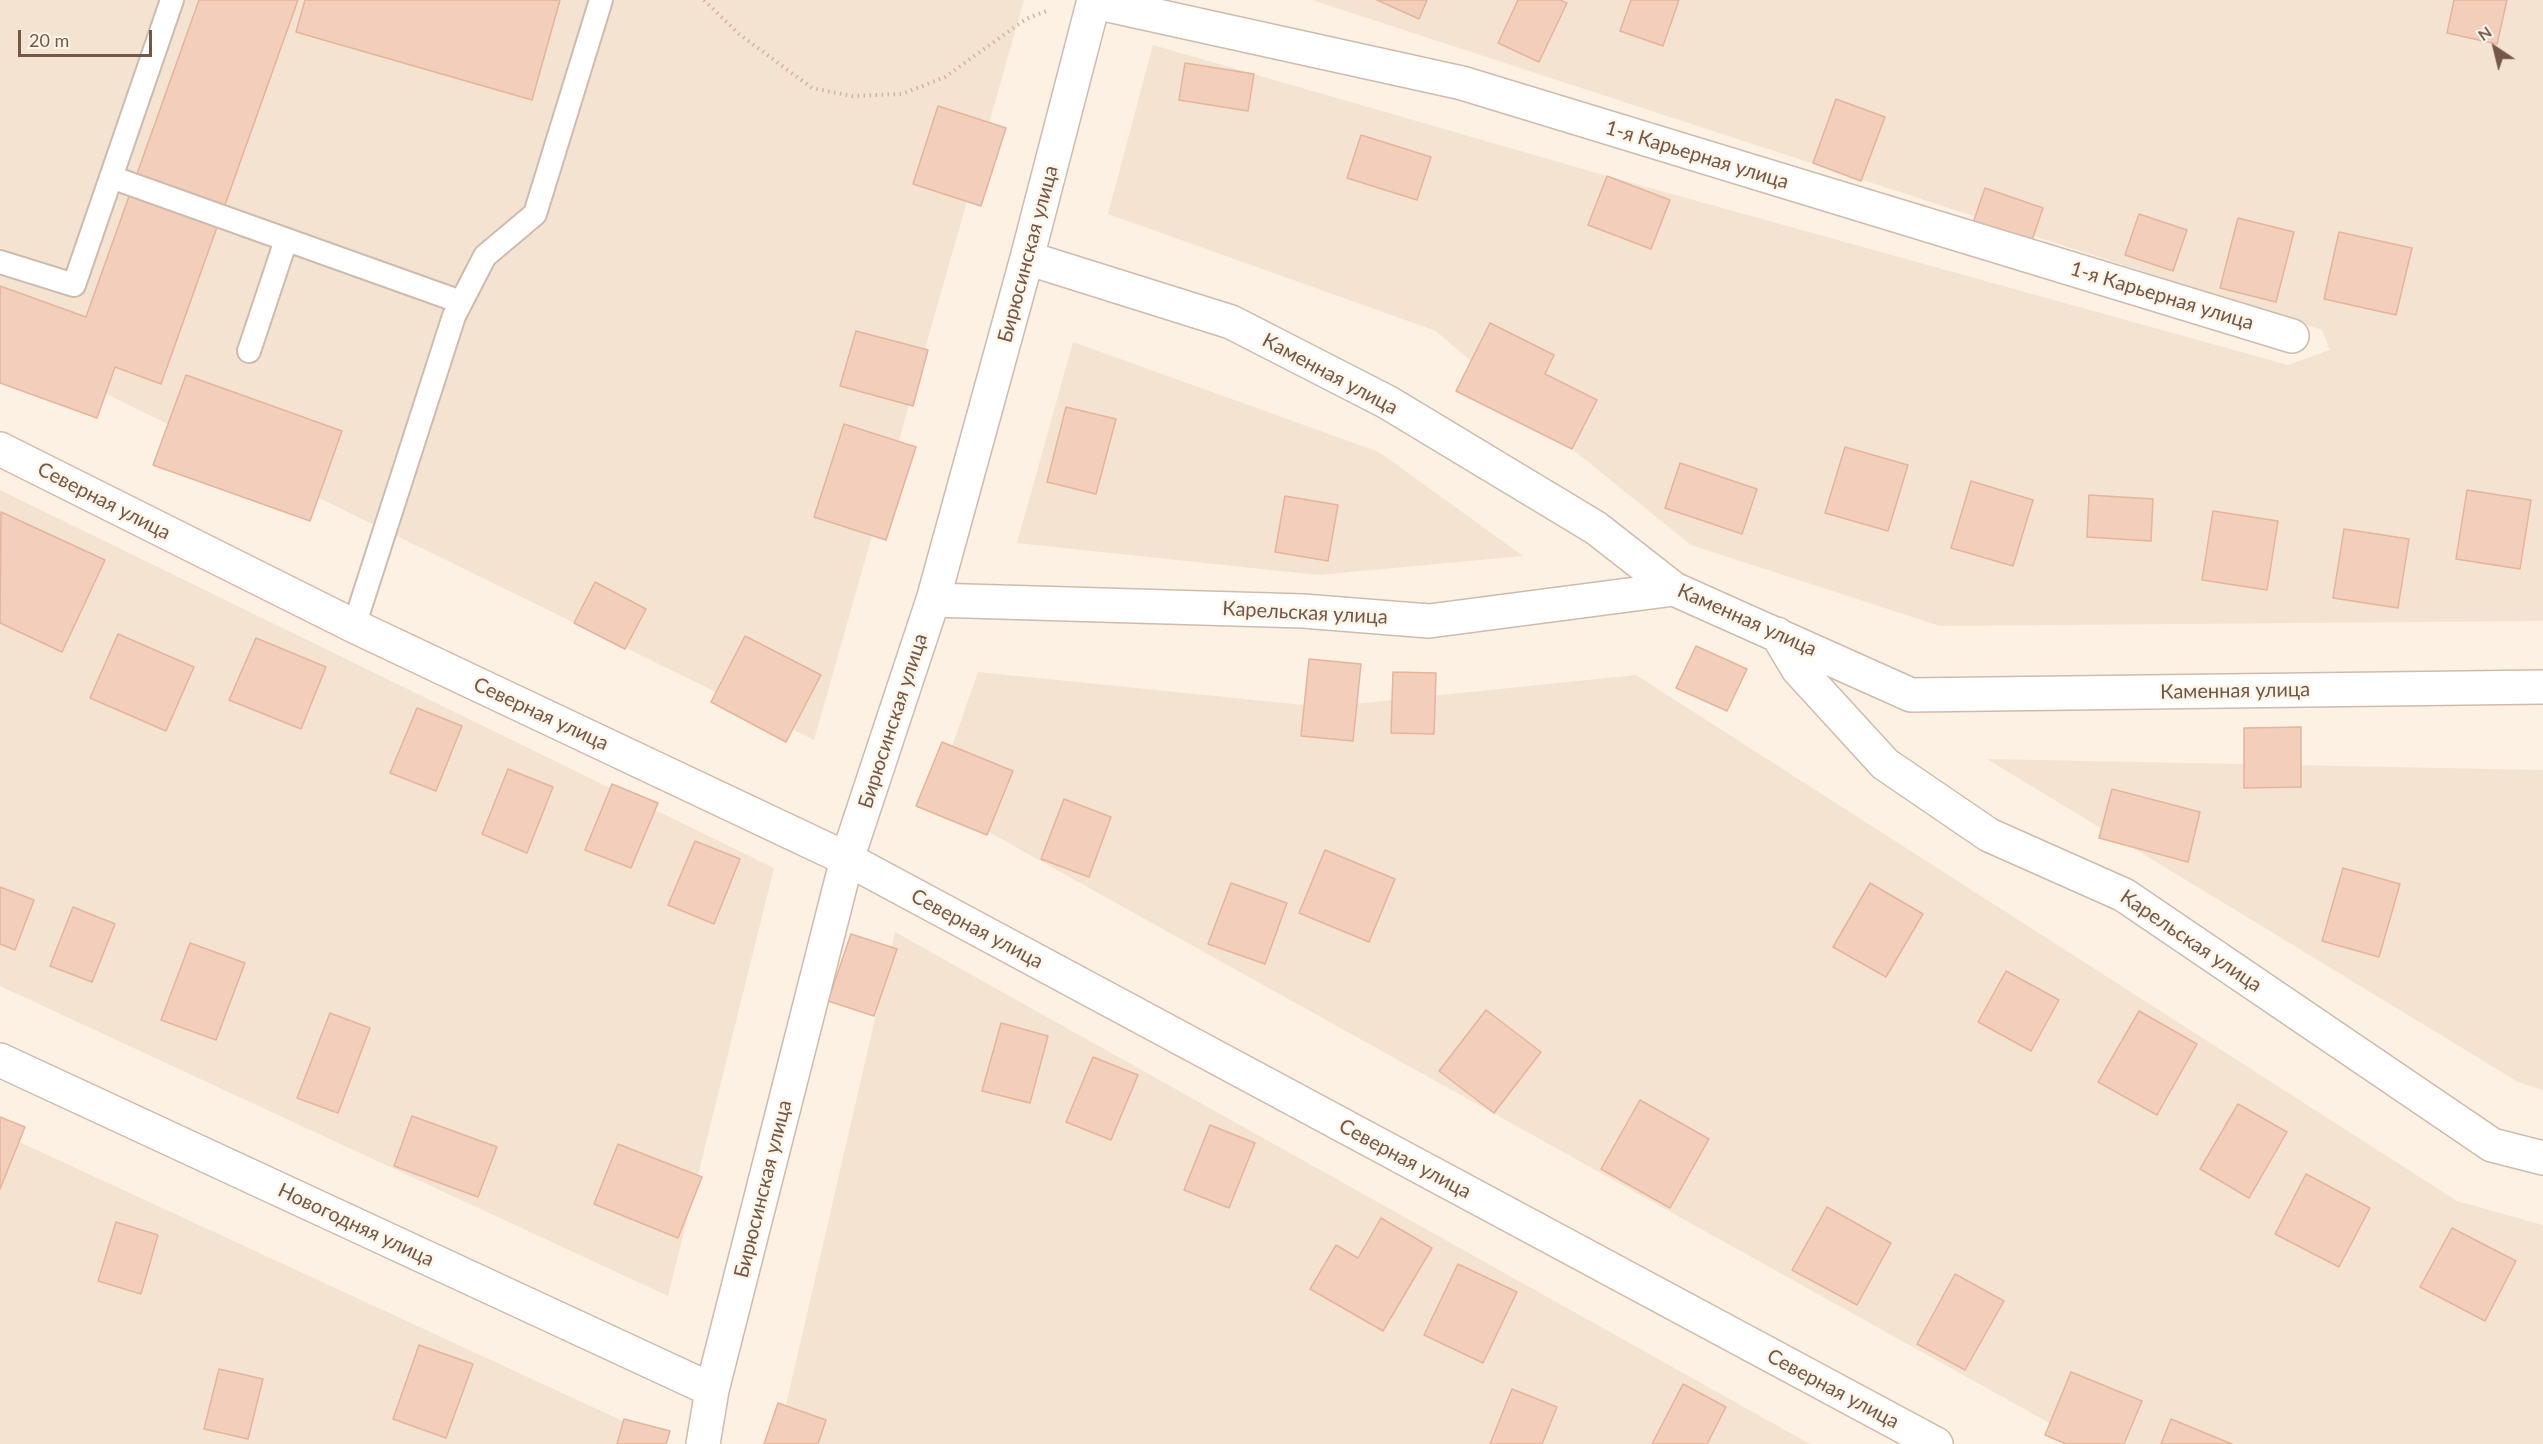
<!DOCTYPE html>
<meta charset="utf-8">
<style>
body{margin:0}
#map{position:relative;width:2543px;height:1444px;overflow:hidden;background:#fcf1e3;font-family:Lato,sans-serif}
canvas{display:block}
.north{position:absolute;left:2465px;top:18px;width:60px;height:60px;-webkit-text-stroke:4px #fff6e9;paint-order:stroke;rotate:325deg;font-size:16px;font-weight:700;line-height:24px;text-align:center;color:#745749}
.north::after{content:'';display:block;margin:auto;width:21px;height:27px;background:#745749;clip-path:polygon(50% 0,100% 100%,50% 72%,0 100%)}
.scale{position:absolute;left:18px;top:30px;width:134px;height:27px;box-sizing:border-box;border:3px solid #745749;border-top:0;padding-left:8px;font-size:18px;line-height:21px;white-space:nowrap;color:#745749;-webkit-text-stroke:4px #fff6e9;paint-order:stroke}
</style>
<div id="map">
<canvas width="2543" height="1444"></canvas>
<div class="north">N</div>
<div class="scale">20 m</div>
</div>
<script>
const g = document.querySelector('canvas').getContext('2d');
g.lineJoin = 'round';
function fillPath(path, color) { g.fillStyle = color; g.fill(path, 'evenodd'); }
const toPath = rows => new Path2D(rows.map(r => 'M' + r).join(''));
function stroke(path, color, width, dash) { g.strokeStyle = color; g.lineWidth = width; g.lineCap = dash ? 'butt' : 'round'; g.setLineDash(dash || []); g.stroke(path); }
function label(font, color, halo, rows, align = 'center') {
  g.font = font + ' Lato,sans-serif'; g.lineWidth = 5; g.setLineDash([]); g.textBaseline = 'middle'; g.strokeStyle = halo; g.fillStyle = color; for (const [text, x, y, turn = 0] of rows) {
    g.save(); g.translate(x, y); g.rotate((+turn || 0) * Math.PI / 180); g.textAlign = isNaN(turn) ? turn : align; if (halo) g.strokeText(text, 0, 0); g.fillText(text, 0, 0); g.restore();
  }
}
fillPath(toPath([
 [0,0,1024,0,814,740,0,342],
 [1312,0,2543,0,2543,621,1940,626,1691,545,1572,449,1436,331,1108,214,1153,45,1607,176,2288,365,2330,350,2322,330],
 [1073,342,1379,452,1523,556,1318,575,1017,543],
 [0,490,774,868,668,1296,0,986],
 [978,672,1324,707,1636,675,2457,1201,2543,1225,2543,1444,2087,1444,933,801],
 [1987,759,2543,770,2543,1090,2518,1082],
 [895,932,1810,1444,777,1444],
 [0,1133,640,1429,636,1444,0,1444]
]), '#f4e3d1');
const building = toPath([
 [199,0,298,0,161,384,115,367,97,418,0,383,0,286,86,317,199,0],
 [305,0,560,0,532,100,296,32,305,0],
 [1377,0,1427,0,1419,19,1377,0],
 [1518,0,1560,0,1567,3,1539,62,1498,43,1518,0],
 [1631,0,1679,0,1663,46,1620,31,1631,0],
 [2454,0,2507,0,2497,44,2447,33,2454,0],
 [1185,63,1254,74,1248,111,1179,100,1185,63],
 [1836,99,1885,117,1861,181,1813,163,1836,99],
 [938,106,1006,128,981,206,913,184,938,106],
 [1361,135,1431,157,1417,200,1347,178,1361,135],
 [1607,176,1670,200,1651,249,1588,225,1607,176],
 [1985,188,2043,208,2031,243,1973,223,1985,188],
 [2139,214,2187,230,2173,271,2125,255,2139,214],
 [2238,218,2294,232,2276,302,2220,288,2238,218],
 [2339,232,2412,248,2396,315,2324,299,2339,232],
 [1490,323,1554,355,1545,374,1597,400,1572,449,1456,391,1490,323],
 [856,331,928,350,913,406,840,386,856,331],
 [186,375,342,431,310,521,153,465,186,375],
 [1066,407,1116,419,1096,494,1047,482,1066,407],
 [844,424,916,447,886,540,814,517,844,424],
 [1845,447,1908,465,1888,531,1825,513,1845,447],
 [1680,463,1757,489,1742,534,1665,508,1680,463],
 [1971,481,2033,500,2013,566,1951,548,1971,481],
 [2467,490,2531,500,2520,569,2456,559,2467,490],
 [2089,495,2153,499,2151,541,2087,537,2089,495],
 [1285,496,1338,505,1328,561,1275,552,1285,496],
 [2213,511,2278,521,2267,590,2202,580,2213,511],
 [1,512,105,560,62,652,0,623,1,512],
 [2344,529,2409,539,2398,608,2333,598,2344,529],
 [595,582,646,609,625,649,574,623,595,582],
 [118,634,194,667,166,731,90,698,118,634],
 [745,636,821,675,786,742,711,702,745,636],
 [256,638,326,667,301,729,229,700,256,638],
 [1696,646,1747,669,1727,711,1676,688,1696,646],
 [1309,659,1361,664,1353,741,1301,736,1309,659],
 [1393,672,1436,673,1434,734,1391,733,1393,672],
 [417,708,462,726,436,791,390,773,417,708],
 [2301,727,2301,787,2244,788,2244,728,2301,727],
 [942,742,1013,771,987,835,916,806,942,742],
 [508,769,553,787,527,853,482,834,508,769],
 [612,784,658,803,631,868,585,850,612,784],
 [2112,789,2200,812,2188,862,2099,838,2112,789],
 [1064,799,1111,817,1089,877,1041,859,1064,799],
 [695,841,740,859,714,924,668,905,695,841],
 [1325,850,1395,879,1369,942,1299,913,1325,850],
 [2343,868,2400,884,2379,957,2322,941,2343,868],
 [1231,883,1287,903,1265,964,1208,944,1231,883],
 [1870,883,1923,914,1886,977,1833,947,1870,883],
 [0,887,34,900,15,950,0,944,0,887],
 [73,907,115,924,92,982,50,966,73,907],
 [851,934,897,949,874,1016,828,1001,851,934],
 [190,943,245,963,216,1040,161,1020,190,943],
 [2006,971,2059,1000,2031,1051,1978,1022,2006,971],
 [1486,1010,1541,1052,1494,1113,1439,1071,1486,1010],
 [2139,1011,2197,1044,2157,1115,2098,1082,2139,1011],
 [330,1013,370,1028,338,1113,297,1098,330,1013],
 [1001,1023,1048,1036,1030,1103,982,1091,1001,1023],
 [1093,1057,1138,1075,1111,1140,1066,1122,1093,1057],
 [1640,1100,1709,1139,1670,1208,1601,1169,1640,1100],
 [2238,1104,2287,1132,2249,1198,2200,1169,2238,1104],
 [412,1116,497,1147,478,1197,394,1166,412,1116],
 [0,1117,25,1127,0,1189,0,1117],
 [1210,1125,1255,1143,1229,1208,1184,1190,1210,1125],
 [618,1144,702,1177,678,1238,594,1204,618,1144],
 [2306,1174,2370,1208,2339,1267,2275,1234,2306,1174],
 [1827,1207,1891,1243,1857,1305,1792,1270,1827,1207],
 [1381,1218,1432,1248,1383,1331,1310,1289,1336,1245,1358,1258,1381,1218],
 [116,1222,158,1235,141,1294,98,1281,116,1222],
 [2452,1228,2516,1261,2485,1321,2420,1287,2452,1228],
 [1458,1264,1517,1292,1483,1363,1424,1335,1458,1264],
 [1955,1274,2004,1301,1965,1370,1917,1344,1955,1274],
 [419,1345,473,1364,446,1438,393,1419,419,1345],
 [219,1369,263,1379,248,1439,204,1429,219,1369],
 [2071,1372,2142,1401,2124,1444,2066,1444,2045,1435,2071,1372],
 [1683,1384,1726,1407,1707,1444,1652,1444,1683,1384],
 [1512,1389,1557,1407,1542,1444,1490,1444,1512,1389],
 [778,1403,826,1420,818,1444,764,1444,778,1403],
 [624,1419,670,1431,666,1444,617,1444,624,1419],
 [2171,1419,2232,1444,2161,1444,2171,1419]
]);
fillPath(building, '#f2cebb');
stroke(building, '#e4b49b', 1.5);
const lane = toPath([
 [111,177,461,302],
 [0,262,74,285,172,0],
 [249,351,286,240],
 [354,626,454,316,485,256,535,214,601,0]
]);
const street = toPath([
 [1094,2,1462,83,2292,336],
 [1027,258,1231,322,1387,402,1596,528,1674,589,1911,695,2543,687],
 [933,600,1303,611,1429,621,1674,589],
 [1777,634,1798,669,1885,764,1989,835,2124,895,2492,1145,2543,1158],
 [0,1060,712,1390],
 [703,1444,712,1390,847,859,933,600,1027,258,1094,0]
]);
const secondary = toPath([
 [0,449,354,626,847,859,1936,1444]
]);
stroke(lane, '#cfbbad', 26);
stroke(street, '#cfbbad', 36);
stroke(secondary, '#d2baaa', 36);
stroke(toPath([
 [704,0,739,34,812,88,852,96,902,94,945,77,1026,19,1049,10]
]), '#d6b29e', 4, [1.5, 4.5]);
stroke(lane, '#fff', 22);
stroke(street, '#fff', 33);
stroke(secondary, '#fff', 33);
label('20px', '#745749', '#fff6e9', [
 ["1-я Карьерная улица",1697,155,17],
 ["Бирюсинская улица",1028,254,-75],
 ["1-я Карьерная улица",2162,296,17],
 ["Каменная улица",1330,374,28],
 ["Северная улица",104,501,27],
 ["Карельская улица",1305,613,3],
 ["Каменная улица",1747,620,24],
 ["Каменная улица",2235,691,-1],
 ["Северная улица",541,714,25],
 ["Бирюсинская улица",893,721,-72],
 ["Северная улица",977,929,28],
 ["Карельская улица",2191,941,34],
 ["Северная улица",1405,1159,28],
 ["Бирюсинская улица",763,1189,-76],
 ["Новогодняя улица",356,1225,25],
 ["Северная улица",1833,1389,28]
]);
</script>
